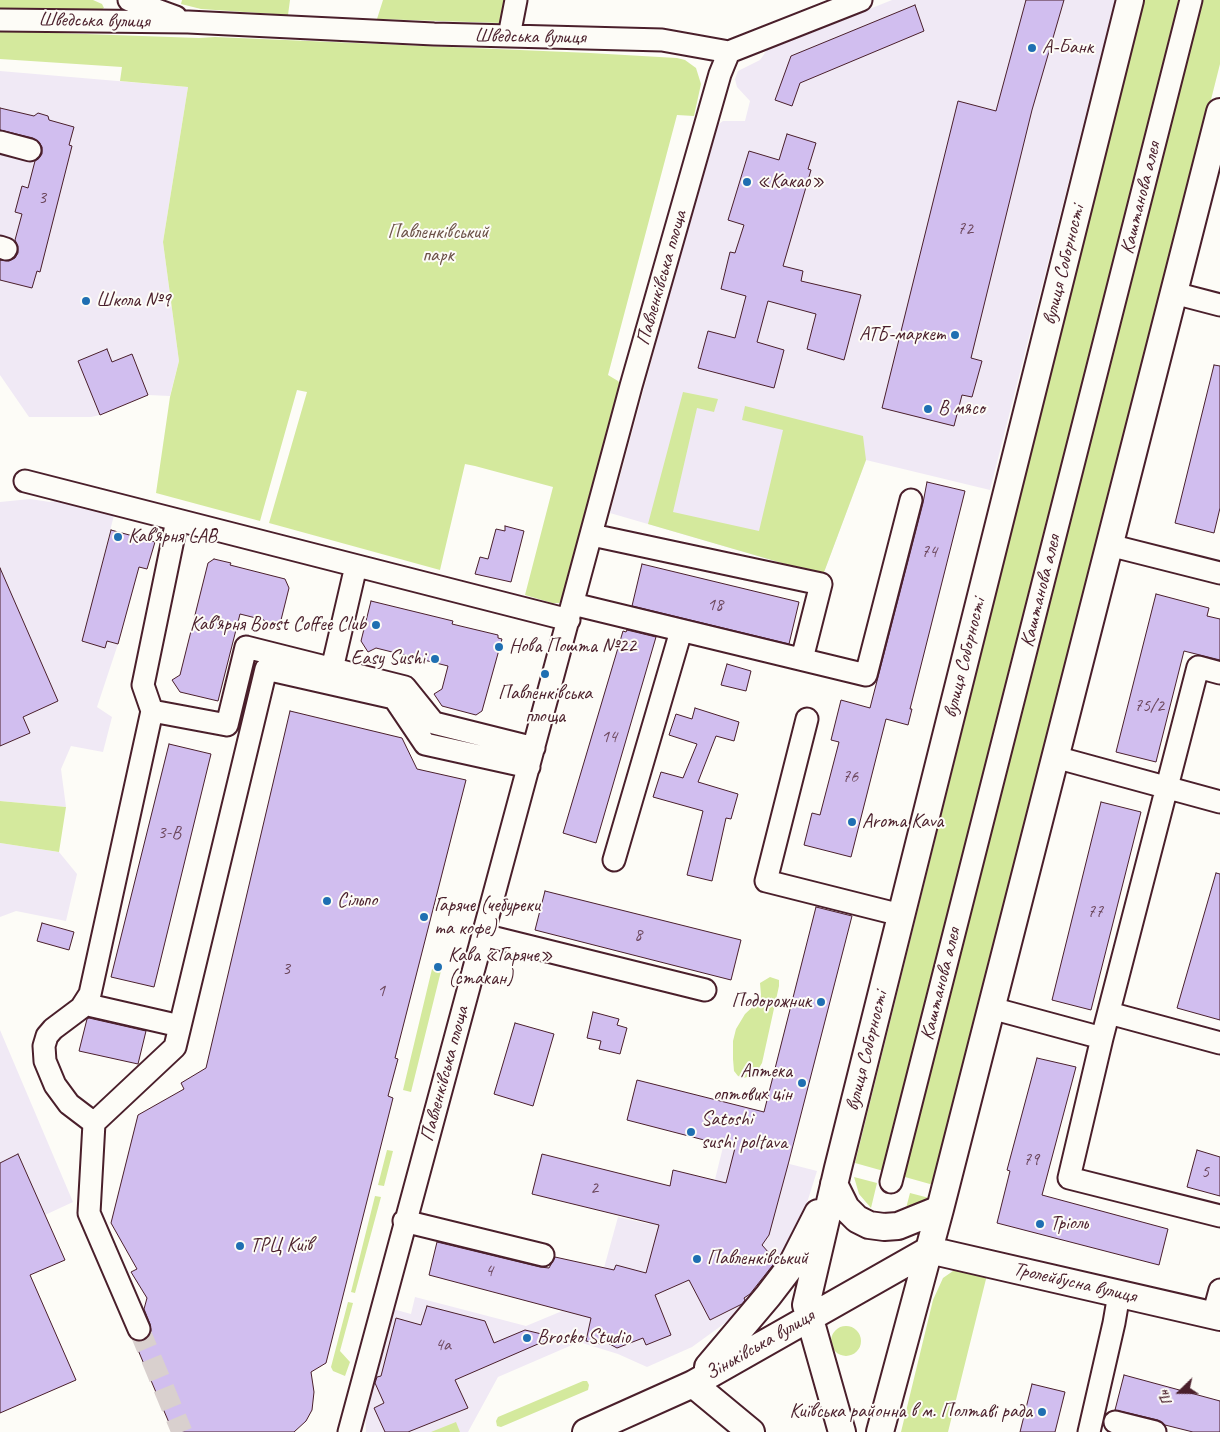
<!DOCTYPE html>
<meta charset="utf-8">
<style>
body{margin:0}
#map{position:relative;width:1220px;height:1432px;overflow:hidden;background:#fdfcf7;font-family:Caveat,sans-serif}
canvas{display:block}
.north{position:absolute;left:1155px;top:1367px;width:50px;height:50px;-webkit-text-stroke:4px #fdfcf7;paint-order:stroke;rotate:248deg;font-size:14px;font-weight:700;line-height:20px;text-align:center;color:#4a1f2b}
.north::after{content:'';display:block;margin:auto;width:18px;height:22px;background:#4a1f2b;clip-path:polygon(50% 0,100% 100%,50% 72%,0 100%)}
</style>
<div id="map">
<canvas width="1220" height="1432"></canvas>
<div class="north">Пн</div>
</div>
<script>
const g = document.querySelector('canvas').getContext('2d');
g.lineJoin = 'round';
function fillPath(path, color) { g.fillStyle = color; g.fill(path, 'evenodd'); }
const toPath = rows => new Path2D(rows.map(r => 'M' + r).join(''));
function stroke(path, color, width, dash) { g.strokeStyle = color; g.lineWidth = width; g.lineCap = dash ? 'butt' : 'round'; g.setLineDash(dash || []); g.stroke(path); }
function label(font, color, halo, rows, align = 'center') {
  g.font = font + ' Caveat,sans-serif'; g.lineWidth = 4; g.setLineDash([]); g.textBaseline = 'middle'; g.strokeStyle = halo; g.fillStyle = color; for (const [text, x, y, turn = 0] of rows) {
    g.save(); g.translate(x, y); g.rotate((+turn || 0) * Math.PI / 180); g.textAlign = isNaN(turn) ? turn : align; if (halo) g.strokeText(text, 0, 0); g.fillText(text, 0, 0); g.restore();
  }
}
fillPath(toPath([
 [892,0,1115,0,990,490,866,460,823,575,610,513,713,135,716,126,723,121,745,121,750,101,737,87,735,79,738,71,760,60,767,50],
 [0,71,188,87,163,242,179,361,170,396,148,395,100,415,91,417,29,417,0,375],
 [30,499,50,502,59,500,115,511,84,635,118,644,97,707,112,717,103,752,71,746,61,769,66,807,0,801,0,502],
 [0,843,59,852,77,874,66,921,16,911,0,917],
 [0,1030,73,1202,45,1215,65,1260,30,1275,76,1380,0,1413],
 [723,1147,817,1171,790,1257,750,1305,692,1347,647,1367,618,1354,579,1342,498,1377,468,1432,366,1432,365,1401,393,1309,411,1314,415,1297,526,1326,596,1297,618,1217,649,1224,651,1216,703,1228]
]), '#f0e9f5');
fillPath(toPath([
 [0,0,93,0,102,4,104,8,97,12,0,9],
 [182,0,290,0,288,15,201,9,181,4],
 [383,0,506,0,501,23,377,19],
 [1144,0,1220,0,1220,64,937,1186,855,1163],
 [0,31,199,38,215,37,590,53,677,58,685,60,696,68,701,84,694,116,677,115,608,375,618,381,622,386,621,395,589,501,564,600,559,603,552,603,525,595,553,487,475,466,465,464,440,570,269,523,307,392,297,390,260,521,156,493,170,397,179,361,163,242,188,87,120,81,122,67,0,59],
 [683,392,718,399,714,412,697,408,673,512,759,531,783,430,742,420,745,406,863,436,866,460,823,575,648,524],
 [0,801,66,807,59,852,0,843],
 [432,969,441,971,411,1092,403,1090],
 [770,977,779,980,779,986,762,1063,759,1068,750,1076,744,1078,738,1076,734,1071,733,1059,733,1041,736,1029,745,1014,759,1001,761,995,760,983],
 [387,1150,393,1151,384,1186,378,1185],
 [854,1177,877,1183,871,1208,859,1194],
 [910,1193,933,1199,904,1216],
 [375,1196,381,1197,355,1293,351,1292],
 [966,1269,987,1275,948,1432,901,1432,933,1300,943,1278,953,1271],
 [348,1302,353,1303,340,1351,350,1362,345,1376,333,1371,331,1367],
 '831 1341a15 15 0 1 1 30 0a15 15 0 1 1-30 0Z',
 [583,1381,587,1381,589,1385,588,1390,501,1427,497,1426,496,1421,498,1417],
 [456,1422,460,1432,431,1432]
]), '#d4e99d');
const building = toPath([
 [1026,0,1064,0,1032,110,971,358,982,361,972,397,962,395,954,426,882,408,958,101,996,111,1026,0],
 [915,5,924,31,800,83,792,106,775,100,791,56,915,5],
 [0,108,34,116,38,113,48,116,49,120,74,127,69,145,72,146,40,272,37,271,32,288,0,280,0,260,9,261,15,258,18,253,18,246,15,240,22,214,15,212,22,186,28,188,35,161,39,158,42,154,42,147,39,142,33,138,0,130,0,108],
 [787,134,816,143,808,169,811,170,783,266,803,271,801,281,861,295,844,360,807,349,816,314,768,301,757,342,784,350,774,388,698,368,708,331,735,338,746,296,721,289,730,252,735,253,744,225,728,220,749,151,779,160,787,134],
 [107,349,112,362,132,354,148,395,100,415,78,361,107,349],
 [1214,365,1220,366,1220,508,1214,533,1175,523,1214,365],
 [927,482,965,491,910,709,912,709,908,725,886,719,851,857,804,845,812,813,820,815,839,742,831,740,841,700,870,708,923,503,927,482],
 [505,526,524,531,511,582,475,574,480,557,488,559,496,529,505,531,505,526],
 [111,530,155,542,147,569,139,567,118,644,107,641,105,648,82,641,111,530],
 [214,559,231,563,230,565,285,579,289,588,280,624,275,623,268,627,264,620,240,614,218,701,180,692,172,680,180,675,208,563,214,559],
 [642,564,799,602,789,644,632,606,642,564],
 [0,568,58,701,23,717,30,733,0,746,0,568],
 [1156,594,1209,608,1207,616,1220,619,1220,660,1184,651,1156,762,1116,752,1156,594],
 [371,601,453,621,452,624,498,635,498,638,502,639,482,711,476,715,442,706,434,694,442,689,448,666,376,648,368,652,361,641,371,601],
 [627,630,656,637,596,843,563,833,623,631,626,632,627,630],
 [727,664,751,671,746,691,721,685,727,664],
 [695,708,739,722,734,741,716,736,698,782,738,794,731,819,726,818,712,881,687,875,703,811,653,797,661,772,683,778,697,744,669,735,676,714,692,719,695,708],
 [290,711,402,738,417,769,466,780,395,1058,398,1059,388,1096,393,1098,326,1363,311,1372,314,1392,312,1410,306,1421,294,1432,173,1432,135,1343,135,1341,144,1340,149,1337,151,1331,150,1324,144,1309,147,1298,131,1272,137,1269,111,1223,138,1115,184,1089,181,1083,206,1068,290,711],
 [169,744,211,754,154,987,111,977,169,744],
 [1101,802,1141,812,1091,1010,1052,1000,1101,802],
 [1216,873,1220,874,1220,1020,1177,1008,1216,873],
 [545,891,741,940,731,980,535,930,545,891],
 [816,907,852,916,789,1161,769,1235,762,1245,776,1261,750,1294,744,1298,745,1300,742,1304,710,1320,689,1280,655,1295,671,1335,646,1345,643,1338,617,1348,606,1342,601,1344,586,1341,591,1318,429,1275,437,1242,540,1267,549,1268,555,1257,614,1270,616,1265,646,1273,659,1225,532,1194,542,1154,670,1186,673,1170,726,1183,735,1148,627,1120,637,1080,764,1112,816,907],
 [42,923,74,932,69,950,37,941,42,923],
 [593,1012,619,1019,617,1025,627,1028,620,1054,599,1049,601,1041,587,1038,593,1012],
 [89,1018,146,1031,138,1064,79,1051,87,1019,89,1018],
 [515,1023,554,1034,533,1106,494,1094,515,1023],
 [1037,1058,1076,1067,1042,1195,1168,1229,1159,1265,997,1223,1010,1171,1007,1170,1037,1058],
 [1197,1150,1220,1157,1220,1196,1187,1187,1197,1150],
 [18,1154,65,1260,30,1275,76,1380,0,1413,0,1163,18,1154],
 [427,1306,485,1321,494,1343,525,1330,554,1337,455,1380,468,1408,408,1432,385,1432,374,1408,384,1403,375,1383,377,1377,381,1376,396,1318,421,1325,427,1306],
 [1124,1375,1220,1401,1220,1432,1193,1432,1165,1425,1158,1420,1115,1410,1124,1375],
 [1032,1384,1065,1392,1055,1432,1020,1432,1032,1384]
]);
fillPath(building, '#d1beef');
stroke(building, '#4a1f2b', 1);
stroke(toPath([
 [139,1329,182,1432]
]), '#d9d0ce', 21, [21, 11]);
const minor = toPath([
 [129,0,176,17],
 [0,20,188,22,434,34,662,40,729,52,861,0],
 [509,36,516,0],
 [0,142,30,150],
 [0,247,6,249],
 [1174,293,1220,305],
 [25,481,569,620],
 [592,535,821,584,802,659],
 [1109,545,1220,573],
 [573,604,866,675,911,500],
 [332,669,356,566],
 [1220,673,1198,667,1102,1038,1069,1178,1220,1216],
 [152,711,227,725,246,647,405,687,434,723,534,748],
 [807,719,766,881,901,915],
 [1055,757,1220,802],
 [614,860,681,631],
 [483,935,705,990],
 [84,1004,180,1026],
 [991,1008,1102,1038],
 [1109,1013,1220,1043],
 [94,1123,69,1104,55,1085,45,1061,44,1046,47,1036,53,1029,81,1008,90,994,152,711,143,685,177,520],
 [891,1182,1191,0],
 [404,1221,543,1255],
 [1213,1316,1220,1290],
 [139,1329,89,1213,94,1123,175,1047,266,669,394,698,425,744,529,767],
 [1115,1422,1155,1432],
 [349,1432,631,386,720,74,729,52],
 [1089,1432,1114,1323,1119,1294]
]);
const major = toPath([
 [834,1184,846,1208,857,1219,869,1225,884,1227,898,1226,940,1209],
 [929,1250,1220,1317],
 [708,1367,768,1296,791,1266,818,1213],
 [693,1384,751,1432],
 [586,1432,693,1384,929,1250],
 [842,1432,806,1305,838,1168,1130,0],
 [880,1432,940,1209,1220,112]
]);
stroke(minor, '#4a1f2b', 25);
stroke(major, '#4a1f2b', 30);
stroke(minor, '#fdfcf7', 21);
stroke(major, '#fdfcf7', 26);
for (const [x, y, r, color] of [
 [1032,48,5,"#1f6fb2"],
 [747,182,5,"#1f6fb2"],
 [86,301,5,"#1f6fb2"],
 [955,335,5,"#1f6fb2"],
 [928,409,5,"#1f6fb2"],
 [118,537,5,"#1f6fb2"],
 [376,625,5,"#1f6fb2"],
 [499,647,5,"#1f6fb2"],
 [435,659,5,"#1f6fb2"],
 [545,674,5,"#1f6fb2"],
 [852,822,5,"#1f6fb2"],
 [327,901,5,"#1f6fb2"],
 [424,917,5,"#1f6fb2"],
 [438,967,5,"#1f6fb2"],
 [821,1002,5,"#1f6fb2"],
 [802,1083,5,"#1f6fb2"],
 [691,1132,5,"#1f6fb2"],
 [1040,1224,5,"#1f6fb2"],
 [240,1246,5,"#1f6fb2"],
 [697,1259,5,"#1f6fb2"],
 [527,1338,5,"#1f6fb2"],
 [1042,1412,5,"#1f6fb2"]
]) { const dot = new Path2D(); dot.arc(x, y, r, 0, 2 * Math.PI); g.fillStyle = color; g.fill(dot); stroke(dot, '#fdfcf7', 2); }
label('18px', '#6c475c', null, [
 ["3",42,198],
 ["72",965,229],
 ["74",929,552],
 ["18",715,605],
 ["75/2",1149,706],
 ["14",609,737],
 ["76",850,777],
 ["3-В",169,833],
 ["77",1095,912],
 ["8",638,935],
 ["3",286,969],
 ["1",381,991],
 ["79",1031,1160],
 ["5",1205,1172],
 ["2",594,1188],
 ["4",489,1271],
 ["4а",443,1345]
]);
label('20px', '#4a1f2b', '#fdfcf7', [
 ["Шведська вулиця",94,21,1],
 ["Шведська вулиця",530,37,1],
 ["Каштанова алея",1141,198,-76],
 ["вулиця Соборності",1064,265,-76],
 ["Павленківська площа",662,278,-74],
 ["Каштанова алея",1041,591,-76],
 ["вулиця Соборності",965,658,-76],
 ["Каштанова алея",941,984,-76],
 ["вулиця Соборності",867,1051,-76],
 ["Павленківська площа",445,1074,-75],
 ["Тролейбусна вулиця",1075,1283,13],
 ["Зіньківська вулиця",760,1345,-30]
]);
label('20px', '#4a1f2b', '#fdfcf7', [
 ["А-Банк",1042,48],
 ["«Какао»",757,182],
 ["Школа №9",96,301],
 ["АТБ-маркет",945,335,"right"],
 ["В мясо",938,409],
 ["Кав'ярня LAB",128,537],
 ["Кав’ярня Boost Coffee Club",366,625,"right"],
 ["Нова Пошта №22",509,647],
 ["Easy Sushi",425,659,"right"],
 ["Павленківська",545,694,"center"],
 ["площа",545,717,"center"],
 ["Aroma Kava",862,822],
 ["Сільпо",337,901],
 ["Гаряче (чебуреки",434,906],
 ["та кофе)",434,929],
 ["Кава «Гаряче»",448,956],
 ["(стакан)",448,979],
 ["Подорожник",811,1002,"right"],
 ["Аптека",792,1072,"right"],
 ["оптових цін",792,1095,"right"],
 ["Satoshi",701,1120],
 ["sushi poltava",701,1143],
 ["Тріоль",1050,1224],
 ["ТРЦ Київ",250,1246],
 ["Павленківський",707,1259],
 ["Brosko Studio",537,1338],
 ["Київська районна в м. Полтаві рада",1032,1412,"right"]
], 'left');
label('20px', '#6c5248', '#fdfcf7', [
 ["Павленківський",438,233],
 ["парк",438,256]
]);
</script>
